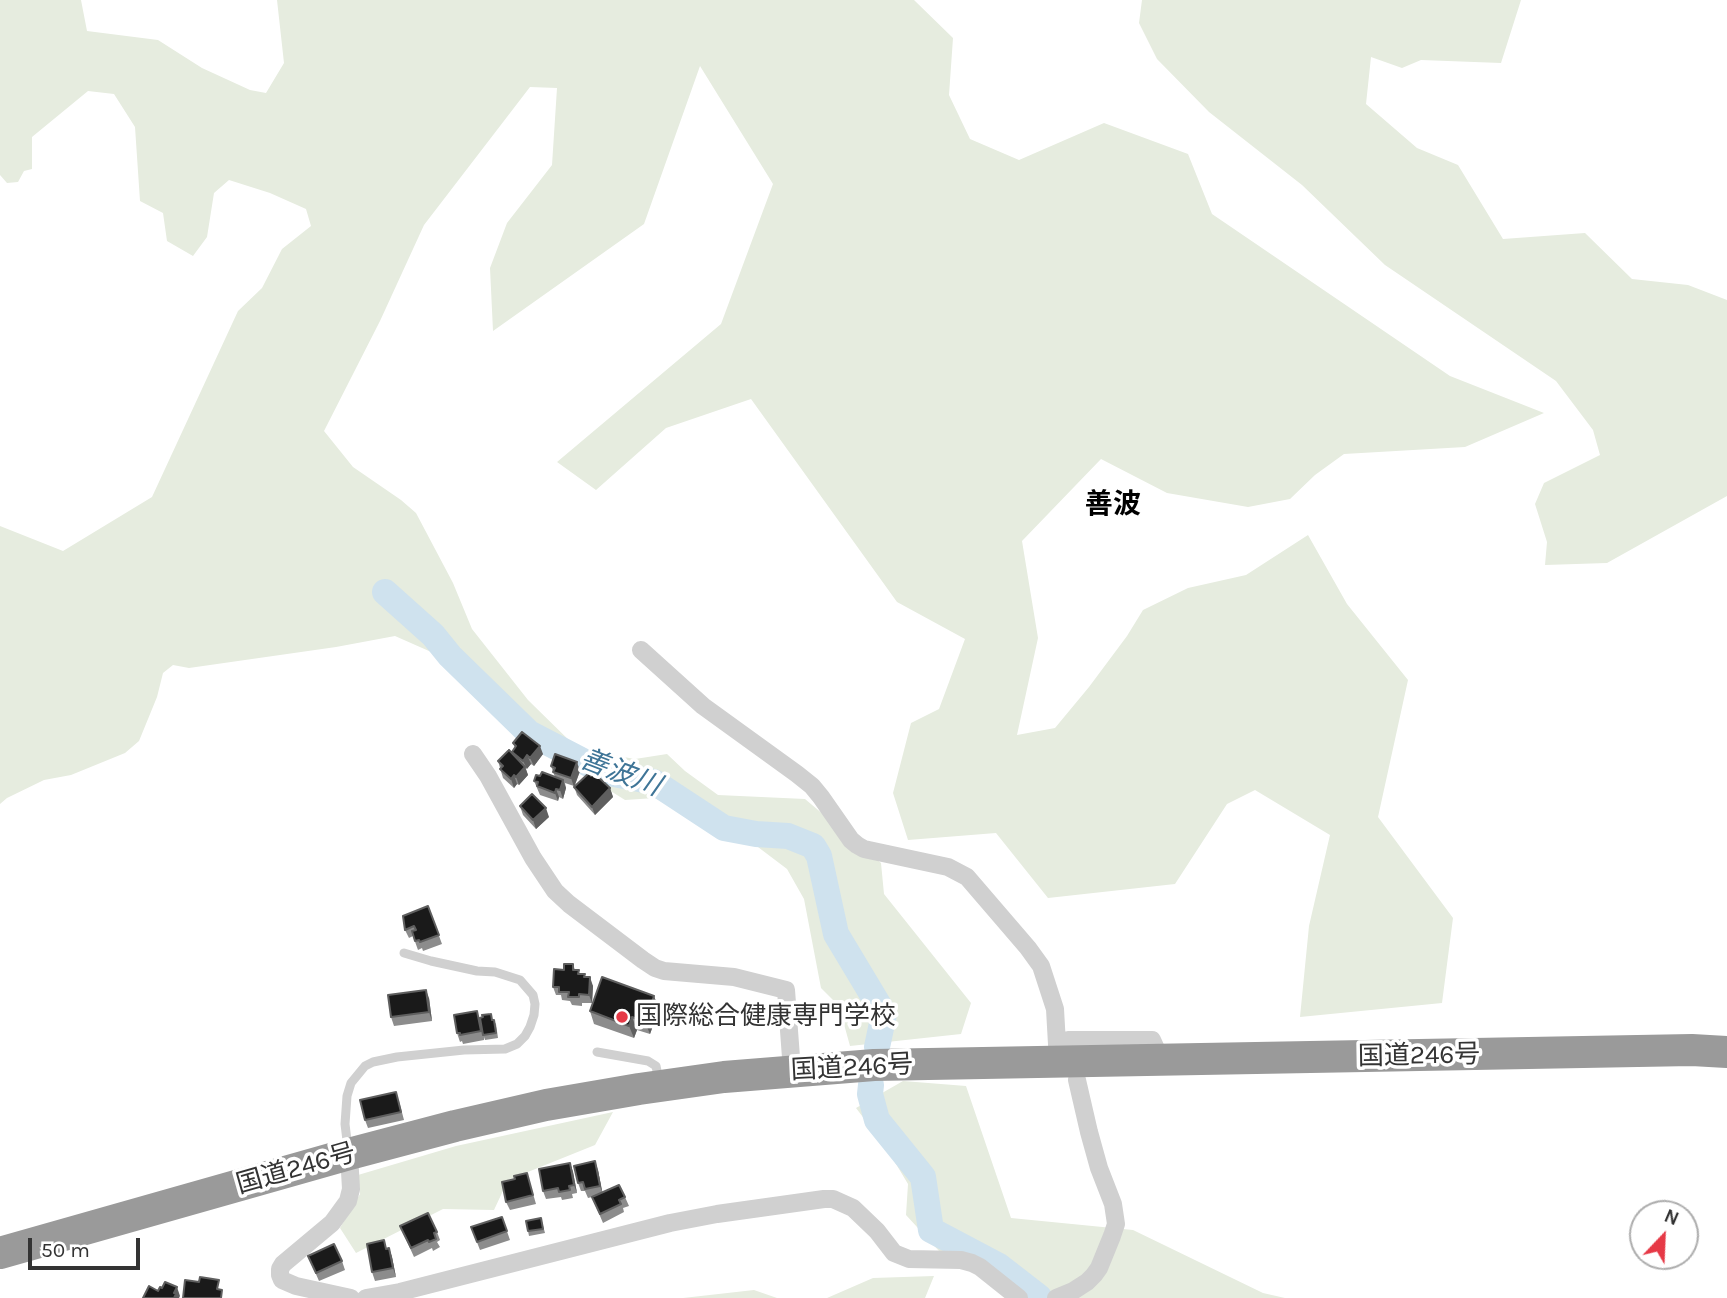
<!DOCTYPE html>
<meta charset="utf-8">
<style>
body{margin:0}
#map{position:relative;width:1727px;height:1298px;overflow:hidden;background:#fff;font-family:Karla,sans-serif}
canvas{display:block}
.north{position:absolute;left:1629px;top:1200px;width:70px;height:70px;box-sizing:border-box;background:#fff;border:2px solid #adadad;border-radius:50%;rotate:23deg;font-size:19px;font-weight:700;line-height:28px;text-align:center;color:#333}
.north::after{content:'';display:block;margin:auto;width:24px;height:32px;background:#e63946;clip-path:polygon(50% 0,100% 100%,50% 72%,0 100%)}
.scale{position:absolute;left:28px;top:1238px;width:112px;height:32px;box-sizing:border-box;border:4px solid #333;border-top:0;padding-left:9px;font-size:21px;line-height:24px;white-space:nowrap;color:#333;-webkit-text-stroke:5px #fff;paint-order:stroke}
</style>
<div id="map">
<canvas width="1727" height="1298"></canvas>
<div class="north">N</div>
<div class="scale">50 m</div>
</div>
<script>
const g = document.querySelector('canvas').getContext('2d');
g.lineJoin = 'round';
function fillPath(path, color) { g.fillStyle = color; g.fill(path, 'evenodd'); }
const toPath = rows => new Path2D(rows.map(r => 'M' + r).join(''));
function stroke(path, color, width, dash) { g.strokeStyle = color; g.lineWidth = width; g.lineCap = dash ? 'butt' : 'round'; g.setLineDash(dash || []); g.stroke(path); }
function label(font, color, halo, rows, align = 'center') {
  g.font = font + ' Karla,"Noto Sans JP",sans-serif'; g.lineWidth = 7; g.setLineDash([]); g.textBaseline = 'middle'; g.strokeStyle = halo; g.fillStyle = color; for (const [text, x, y, turn = 0] of rows) {
    g.save(); g.translate(x, y); g.rotate((+turn || 0) * Math.PI / 180); g.textAlign = isNaN(turn) ? turn : align; if (halo) g.strokeText(text, 0, 0); g.fillText(text, 0, 0); g.restore();
  }
}
fillPath(toPath([
 [0,0,81,0,87,31,158,40,202,68,250,90,266,93,284,63,277,0,914,0,953,38,949,95,970,139,1019,160,1104,123,1188,154,1212,214,1450,376,1544,413,1465,447,1344,454,1315,475,1290,499,1248,507,1167,493,1101,459,1022,541,1038,638,1017,735,1055,728,1089,687,1127,636,1143,610,1188,588,1246,575,1308,535,1347,604,1408,680,1378,817,1453,918,1442,1003,1300,1017,1309,926,1330,835,1255,790,1227,804,1175,884,1048,898,996,833,908,840,893,793,911,723,939,709,965,639,897,602,751,399,666,428,596,490,557,462,721,324,773,184,700,66,644,224,493,331,490,268,507,223,552,165,557,88,530,87,424,225,380,321,324,431,353,467,401,500,416,513,453,583,472,629,528,700,578,749,635,759,667,754,685,771,718,795,805,799,881,863,884,894,971,1003,961,1034,850,1046,839,1006,821,988,804,899,787,869,754,844,705,826,655,798,625,800,574,768,438,655,395,636,336,647,189,668,173,665,163,673,157,697,139,741,125,753,71,775,44,780,7,798,0,804,0,526,63,551,152,497,238,311,262,288,282,249,311,226,306,209,270,193,229,180,214,193,207,237,193,256,167,241,163,213,140,201,135,127,114,94,88,91,32,137,32,169,24,171,18,182,7,183,0,175],
 [1142,0,1521,0,1501,63,1421,60,1402,68,1371,57,1366,104,1417,148,1458,165,1503,239,1585,233,1632,279,1688,285,1727,300,1727,496,1607,563,1545,565,1547,542,1535,504,1544,483,1600,455,1593,430,1556,381,1385,265,1302,185,1209,112,1157,59,1139,23],
 [903,1081,966,1086,1011,1218,1133,1230,1263,1293,1285,1298,1019,1298,993,1255,939,1251,906,1215,908,1184,887,1149,856,1108],
 [613,1112,595,1145,508,1180,494,1210,443,1209,356,1253,340,1228,360,1194,358,1175,456,1146],
 [934,1276,925,1298,827,1298,873,1278],
 [754,1290,777,1298,683,1298]
]), '#e6ecdf');
stroke(toPath([
 [385,592,433,635,450,656,529,733,604,772,654,782,724,828,756,834,788,836,813,846,819,856,836,934,884,1014,877,1047],
 [871,1085,870,1094,877,1120,923,1177,931,1230,999,1266,1039,1297]
]), '#cfe2ee', 26);
stroke(toPath([
 [597,1052,648,1061,656,1066,659,1081],
 [348,1149,345,1124,347,1096,351,1083,365,1066,373,1062,397,1057,464,1050,505,1049,517,1044,525,1036,530,1027,534,1015,535,1004,533,995,520,980,495,972,477,971,431,961,404,953]
]), '#d0d0d0', 9);
stroke(toPath([
 [641,650,703,706,797,774,812,786,821,797,851,840,857,845,864,849,948,867,967,877,1028,948,1041,966,1055,1009,1058,1062],
 [473,754,488,776,533,858,555,891,569,904,643,960,655,968,664,971,734,977,786,990,792,1071],
 [1068,1040,1152,1040,1161,1060],
 [349,1154,351,1189,348,1201,332,1223,283,1264,280,1269,280,1275,282,1280,296,1286,351,1298],
 [366,1298,400,1292,670,1223,717,1214,824,1199,833,1199,853,1208,877,1231,894,1253,909,1259,961,1260,972,1263,980,1267,1019,1298],
 [1056,1298,1073,1291,1087,1282,1094,1275,1099,1268,1112,1236,1116,1224,1113,1204,1099,1168,1089,1132,1077,1080]
]), '#d0d0d0', 18);
stroke(toPath([
 [0,1253,349,1154,455,1126,546,1105,639,1089,724,1077,874,1065,1692,1050,1727,1052]
]), '#9a9a9a', 32);
fillPath(toPath([
 [513,743,543,754,534,766,531,764,526,769,528,775,519,785,517,784,514,788,503,778,498,761,513,754,512,752,515,748],
 [551,766,580,771,575,785,591,776,610,788,613,797,595,815,577,795,574,786,565,783,566,788,563,799,559,797,558,801,540,795,534,781,540,776,555,777],
 [520,806,549,817,536,829,523,815],
 [428,906,442,944,423,951,422,948,418,950,413,936,409,938,405,930],
 [573,964,575,970,586,977,593,986,592,1003,582,1003,582,1006,572,1005,570,1001,562,1000,561,995,556,995,553,987,564,970],
 [654,996,659,1009,650,1034,637,1030,634,1038,594,1024,590,1011],
 [429,998,432,1021,394,1026,391,1017],
 [483,1017,493,1020,496,1024,498,1038,485,1040,484,1037,484,1040,463,1044,462,1041,460,1042,457,1033],
 [399,1101,404,1120,368,1128,365,1120],
 [570,1163,573,1172,577,1193,572,1194,573,1198,562,1200,561,1197,546,1199,543,1191],
 [598,1170,602,1192,625,1197,629,1206,623,1208,624,1212,603,1223,592,1197,588,1198,585,1191,581,1191,578,1183],
 [527,1173,536,1204,510,1210,506,1202],
 [502,1217,510,1240,480,1250,471,1227],
 [541,1218,545,1233,529,1236,528,1231],
 [400,1226,437,1232,440,1240,437,1242,440,1247,433,1251,432,1248,414,1257],
 [387,1248,389,1248,392,1257,396,1277,375,1281,372,1272],
 [308,1256,342,1261,345,1270,319,1281]
]), '#8c8c8c');
fillPath(toPath([
 [540,746,543,754,534,766,530,758],
 [527,755,531,764,527,769,523,761],
 [577,762,580,771,574,787,571,778],
 [525,767,528,775,519,785,516,777],
 [514,775,517,784,514,788,511,779],
 [563,780,566,788,563,799,560,790],
 [610,788,613,797,595,815,592,807],
 [556,789,559,797,558,801,555,793],
 [546,808,549,817,536,829,533,820],
 [590,977,593,986,592,1003,589,995],
 [426,990,429,998,432,1021,429,1012],
 [654,996,659,1009,650,1034,645,1022],
 [632,1017,637,1030,634,1038,629,1026],
 [595,1161,598,1170,603,1195,600,1186],
 [570,1163,573,1172,577,1193,574,1185],
 [389,1248,392,1257,396,1277,393,1268],
 [177,1287,180,1296,179,1298,174,1298,174,1293]
]), '#5f5f5f');
const building = toPath([
 [522,732,540,746,530,758,527,755,523,761,512,752,516,746,513,743,522,732],
 [509,750,525,767,516,777,514,775,511,779,500,769,503,766,498,761,509,750],
 [555,754,577,762,571,778,553,772,555,768,551,766,555,754],
 [542,772,563,780,560,790,556,789,555,793,537,786,538,782,534,781,536,775,540,776,542,772],
 [589,773,591,776,594,773,610,788,592,807,574,787,589,773],
 [532,794,546,808,533,820,520,806,532,794],
 [428,906,439,935,420,942,419,940,415,941,412,931,416,930,414,926,405,930,403,916,428,906],
 [564,964,573,964,573,970,579,970,578,974,585,974,584,977,590,977,589,995,579,994,579,997,568,997,569,992,559,992,559,987,553,987,554,969,564,970,564,964],
 [602,977,654,996,645,1022,632,1017,629,1026,590,1011,602,977],
 [426,990,429,1012,391,1017,388,995,426,990],
 [477,1011,481,1031,460,1035,460,1033,457,1033,454,1015,477,1011],
 [491,1014,492,1020,494,1020,496,1033,483,1035,480,1018,483,1017,482,1015,491,1014],
 [396,1092,401,1112,365,1120,360,1100,396,1092],
 [595,1161,600,1186,585,1189,583,1182,578,1183,574,1166,595,1161],
 [570,1163,574,1185,569,1186,570,1190,559,1192,558,1188,543,1191,539,1169,570,1163],
 [527,1173,533,1195,506,1202,502,1182,515,1179,514,1176,527,1173],
 [619,1185,625,1197,619,1200,621,1204,600,1214,592,1197,619,1185],
 [428,1213,437,1232,434,1233,436,1239,429,1242,428,1240,411,1248,400,1226,428,1213],
 [502,1217,507,1231,477,1242,471,1227,502,1217],
 [541,1218,543,1229,528,1231,526,1221,541,1218],
 [384,1240,386,1249,389,1248,393,1268,372,1272,367,1244,384,1240],
 [334,1244,342,1261,316,1273,308,1256,334,1244],
 [200,1277,219,1280,217,1289,222,1290,221,1298,183,1298,185,1280,199,1282,200,1277],
 [165,1282,177,1287,174,1293,176,1294,174,1298,143,1298,149,1286,158,1291,160,1287,162,1288,165,1282]
]);
fillPath(building, '#1a1a1a');
stroke(building, '#5f5f5f', 2);
for (const [x, y, r, color] of [
 [622,1017,7,"#e63946"]
]) { const dot = new Path2D(); dot.arc(x, y, r, 0, 2 * Math.PI); g.fillStyle = color; g.fill(dot); stroke(dot, '#fff', 2.5); }
label('26px', '#333', '#fff', [
 ["国際総合健康専門学校",636,1017]
], 'left');
label('26px', '#333', '#fff', [
 ["国道246号",1419,1056,-1],
 ["国道246号",852,1068,-3],
 ["国道246号",296,1169,-16]
]);
label('bold 28px', '#000', '#fff', [
 ["善波",1113,505]
]);
label('italic 28px', '#3f7597', '#fff', [
 ["善波川",620,773,21]
]);
</script>
